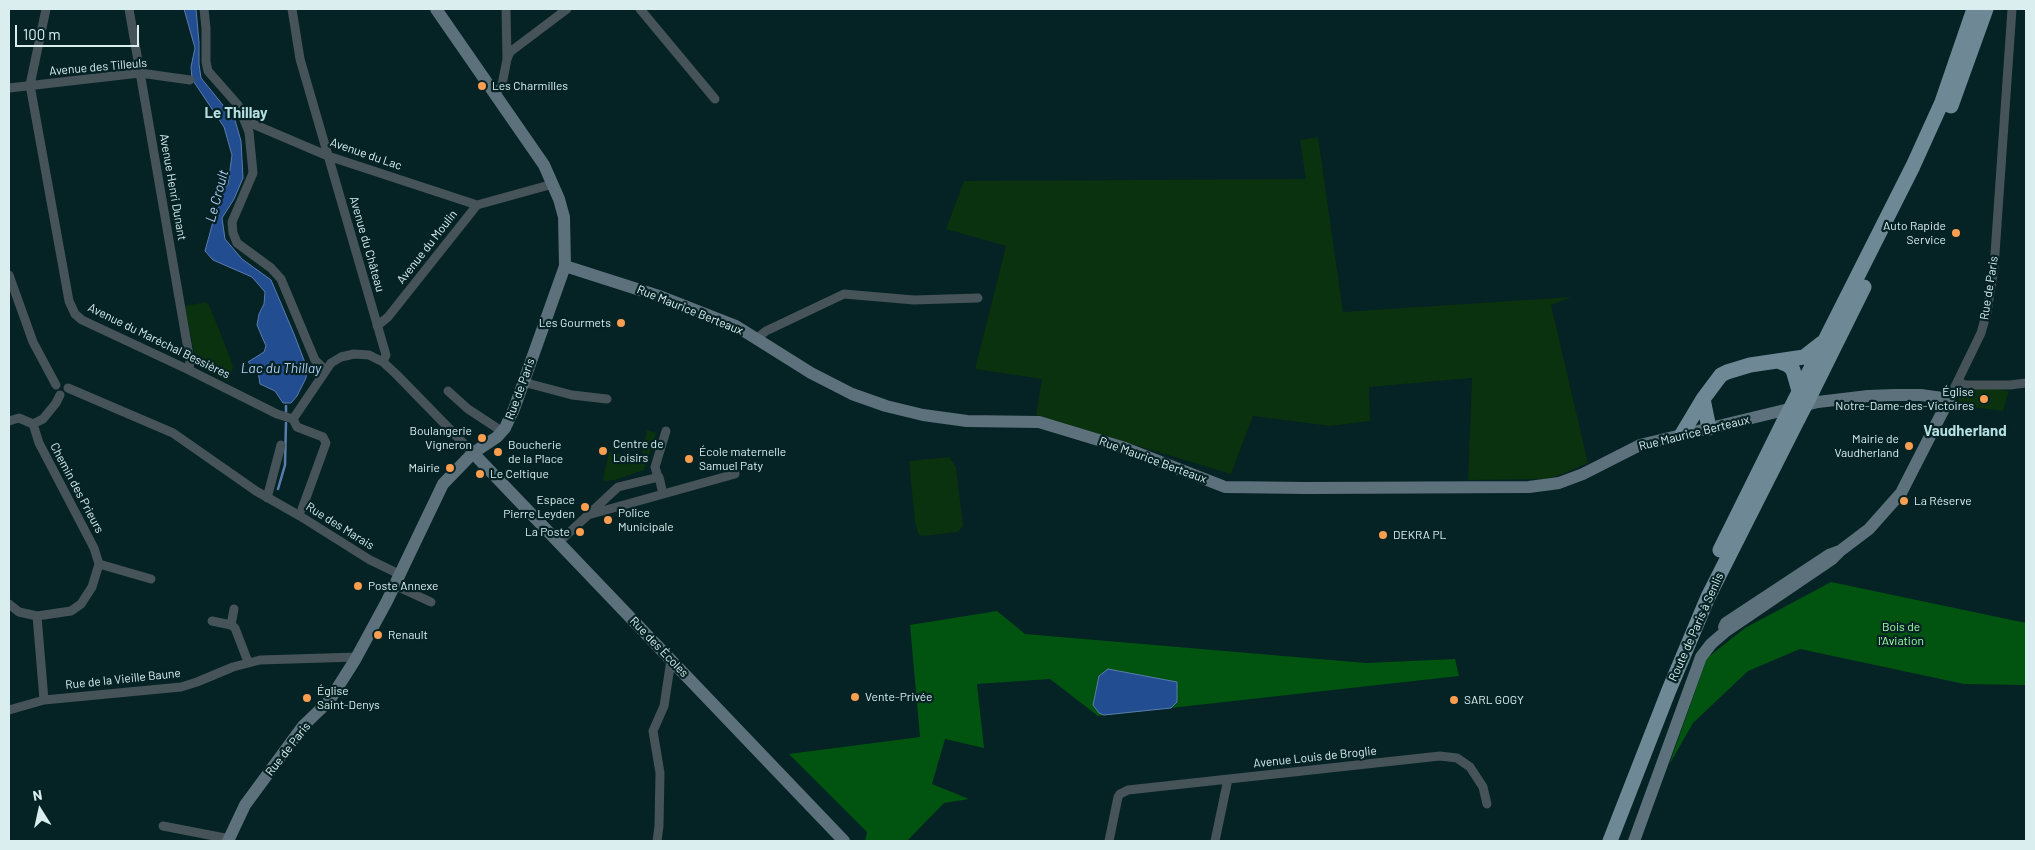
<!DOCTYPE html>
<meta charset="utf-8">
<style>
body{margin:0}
#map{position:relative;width:2035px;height:850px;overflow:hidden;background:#052224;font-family:Barlow,sans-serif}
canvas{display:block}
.frame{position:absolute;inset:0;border:10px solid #daeeef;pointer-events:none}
.north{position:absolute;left:15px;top:785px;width:50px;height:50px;-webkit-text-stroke:4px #052224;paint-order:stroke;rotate:350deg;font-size:14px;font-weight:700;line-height:20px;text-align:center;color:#daeeef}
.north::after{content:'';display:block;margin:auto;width:18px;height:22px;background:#daeeef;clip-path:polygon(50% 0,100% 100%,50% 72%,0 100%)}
.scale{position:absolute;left:15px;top:25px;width:124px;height:22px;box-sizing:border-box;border:2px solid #daeeef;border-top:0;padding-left:6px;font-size:15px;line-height:18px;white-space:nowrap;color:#daeeef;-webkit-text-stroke:4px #052224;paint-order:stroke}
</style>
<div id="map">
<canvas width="2035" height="850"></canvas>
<div class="frame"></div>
<div class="north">N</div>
<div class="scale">100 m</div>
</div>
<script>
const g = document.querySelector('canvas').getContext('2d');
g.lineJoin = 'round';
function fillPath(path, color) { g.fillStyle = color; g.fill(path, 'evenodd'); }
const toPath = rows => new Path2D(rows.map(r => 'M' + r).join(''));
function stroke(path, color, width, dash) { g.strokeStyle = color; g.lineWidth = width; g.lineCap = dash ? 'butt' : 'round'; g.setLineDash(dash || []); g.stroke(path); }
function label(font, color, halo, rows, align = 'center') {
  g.font = font + ' Barlow,sans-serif'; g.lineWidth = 4.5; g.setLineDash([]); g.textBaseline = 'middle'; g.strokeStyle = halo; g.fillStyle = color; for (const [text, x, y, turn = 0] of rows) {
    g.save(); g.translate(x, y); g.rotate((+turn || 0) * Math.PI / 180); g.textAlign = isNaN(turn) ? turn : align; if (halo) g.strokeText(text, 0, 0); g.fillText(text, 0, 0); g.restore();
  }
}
fillPath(toPath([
 [1318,137,1343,312,1572,297,1551,305,1588,463,1560,475,1545,479,1468,480,1472,378,1369,387,1370,421,1330,426,1253,416,1231,474,1036,415,1042,379,975,369,1006,246,946,229,964,181,1306,179,1300,140],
 [206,302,209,305,230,357,233,367,228,382,203,369,196,362,185,306],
 [1964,389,1992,389,2009,391,2003,411,1955,405],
 [647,430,656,433,644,470,614,480,605,481,603,479,609,452,641,458],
 [949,457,956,467,963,526,958,532,922,536,919,535,915,523,909,461]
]), '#0a320e');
fillPath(toPath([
 [1831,582,2026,623,2026,685,1964,684,1800,649,1748,671,1693,723,1669,765,1707,658,1745,628],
 [997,611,1025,634,1366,663,1455,659,1459,676,1098,716,1050,679,977,684,984,748,945,739,932,784,969,799,944,803,907,841,865,841,867,832,789,754,920,737,910,625]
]), '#015410');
const water = toPath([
 [184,9,196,9,199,42,199,64,201,78,235,120,241,141,243,178,234,199,222,218,225,239,242,259,271,280,294,334,307,368,306,378,297,396,291,403,283,403,275,391,260,384,258,371,248,362,264,352,266,346,257,325,259,314,264,304,265,292,252,277,213,260,205,251,214,218,221,201,219,198,224,187,228,185,232,155,224,127,192,79,191,67,195,48,184,9],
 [1108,669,1177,682,1177,702,1171,708,1104,715,1099,713,1093,705,1099,676,1108,669]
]);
fillPath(water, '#234d91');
stroke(water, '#5a7dad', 1);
stroke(toPath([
 [286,412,286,406],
 [278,489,285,465,286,423]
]), '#5a7dad', 2.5);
stroke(toPath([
 [46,9,30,85,69,301,75,314,82,320,189,370,277,414,293,419,331,363,341,357,354,354,369,355,383,362,397,375,473,453],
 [129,9,190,361,189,370],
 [204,9,206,28,206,62,208,71,238,105,249,132,253,173,232,222,233,233,237,243,271,268,281,279,315,360,325,370],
 [292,9,300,59,386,355,383,362],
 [506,9,507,59],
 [640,9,715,99],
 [9,88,140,73,190,80],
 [495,95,502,85,507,59,510,52,567,9],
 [247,124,253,124,328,156,477,205],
 [9,275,33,342,56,385],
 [377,326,388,317,477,205,553,184],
 [757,338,766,331,844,294,914,300,978,298],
 [523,382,572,395,607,399],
 [1958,382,1965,385,2010,385,2026,383],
 [68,388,173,433,256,491,300,516,370,560,399,574],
 [448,391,468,409,503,432],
 [1949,399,1981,333,1987,312,1994,268,2012,9],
 [293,419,297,427,323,437,326,443,302,509],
 [9,421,19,418,33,424,39,443,94,548,99,564,92,587,81,604,71,611,37,616,19,612,9,604],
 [33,424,43,419,56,403,60,395],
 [658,477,655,467,666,431],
 [267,498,281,445],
 [588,515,735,474],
 [558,543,618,487,659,477,663,494],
 [99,564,151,579],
 [394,585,431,602],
 [37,616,44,700],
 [212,621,231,625,235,628,248,662],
 [231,625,234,609],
 [9,710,44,700,181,687,197,682,233,667,260,660,357,657],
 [163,826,230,839],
 [657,841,659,826,660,773,653,731,664,706,671,660],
 [1109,841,1118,797,1120,794,1128,790,1440,756,1457,758,1470,767,1483,787,1487,804],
 [1215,841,1228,779]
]), '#465359', 9);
stroke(toPath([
 [565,266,662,297,736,326,811,373,852,394,886,406,923,415,967,421,1039,422,1125,448,1225,487,1307,488,1529,487,1559,483,1583,474,1640,445,1818,402,1868,396,1894,395,1921,395,1949,399,1901,493,1869,529,1840,551,1832,559,1726,631,1724,627,1726,623,1829,555,1840,551],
 [473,453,844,841],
 [228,841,245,805,303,726,329,701,355,660,387,601,443,484,473,453,497,437,505,428,514,409,565,266,564,217,559,199,544,165,436,9],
 [1634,841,1701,657,1711,644,1726,631]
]), '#5d717c', 12);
stroke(toPath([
 [1951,106,1986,9],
 [1778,361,1788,365,1793,370,1799,391],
 [1809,398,1864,287],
 [1703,399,1709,428],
 [1795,400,1913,166,1942,102,1974,9],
 [1682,434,1703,399,1721,375,1727,372,1750,365,1804,357,1822,343],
 [1720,550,1784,421],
 [1610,841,1669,690,1708,597,1798,419]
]), '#6e8896', 15);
stroke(toPath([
 [1798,419,1809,398],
 [1784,421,1795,400]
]), '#6e8896', 15);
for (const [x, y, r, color] of [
 [482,86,5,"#fb9e50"],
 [1956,233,5,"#fb9e50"],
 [621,323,5,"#fb9e50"],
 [1984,399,5,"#fb9e50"],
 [482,438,5,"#fb9e50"],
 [1909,446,5,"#fb9e50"],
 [603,451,5,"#fb9e50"],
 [498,452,5,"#fb9e50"],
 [689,459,5,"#fb9e50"],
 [450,468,5,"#fb9e50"],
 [480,474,5,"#fb9e50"],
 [1904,501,5,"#fb9e50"],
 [585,507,5,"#fb9e50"],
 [608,520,5,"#fb9e50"],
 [580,532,5,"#fb9e50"],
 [1383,535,5,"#fb9e50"],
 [358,586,5,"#fb9e50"],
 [378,635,5,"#fb9e50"],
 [855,697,5,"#fb9e50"],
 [307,698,5,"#fb9e50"],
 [1454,700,5,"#fb9e50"]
]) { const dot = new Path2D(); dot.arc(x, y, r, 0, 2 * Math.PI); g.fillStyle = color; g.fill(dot); stroke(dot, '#052224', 2); }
label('12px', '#daeeef', '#052224', [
 ["Avenue des Tilleuls",98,67,-5],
 ["Avenue du Lac",366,154,19],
 ["Avenue Henri Dunant",173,187,80],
 ["Avenue du Château",367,244,74],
 ["Avenue du Moulin",427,247,-52],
 ["Rue de Paris",1989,288,-81],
 ["Rue Maurice Berteaux",690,310,22],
 ["Avenue du Maréchal Bessières",159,341,26],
 ["Rue de Paris",520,389,-70],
 ["Rue Maurice Berteaux",1694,433,-14],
 ["Rue Maurice Berteaux",1153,460,20],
 ["Chemin des Prieurs",77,488,62],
 ["Rue des Marais",340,526,32],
 ["Route de Paris à Senlis",1696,627,-66],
 ["Rue des Écoles",659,647,46],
 ["Rue de la Vieille Baune",123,679,-6],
 ["Rue de Paris",288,749,-52],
 ["Avenue Louis de Broglie",1315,757,-6]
]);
label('12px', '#daeeef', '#052224', [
 ["Les Charmilles",492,86],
 ["Auto Rapide",1946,226,"right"],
 ["Service",1946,240,"right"],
 ["Les Gourmets",611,323,"right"],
 ["Église",1974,392,"right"],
 ["Notre-Dame-des-Victoires",1974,406,"right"],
 ["Boulangerie",472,431,"right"],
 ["Vigneron",472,445,"right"],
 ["Mairie de",1899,439,"right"],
 ["Vaudherland",1899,453,"right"],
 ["Centre de",613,444],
 ["Loisirs",613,458],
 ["Boucherie",508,445],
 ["de la Place",508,459],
 ["École maternelle",699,452],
 ["Samuel Paty",699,466],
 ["Mairie",440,468,"right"],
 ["Le Celtique",490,474],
 ["Espace",575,500,"right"],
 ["Pierre Leyden",575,514,"right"],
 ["La Réserve",1914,501],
 ["Police",618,513],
 ["Municipale",618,527],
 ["La Poste",570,532,"right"],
 ["DEKRA PL",1393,535],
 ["Poste Annexe",368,586],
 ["Renault",388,635],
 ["Église",317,691],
 ["Saint-Denys",317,705],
 ["Vente-Privée",865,697],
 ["SARL GOGY",1464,700]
], 'left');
label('12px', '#a1ffa3', '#052224', [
 ["Bois de",1901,627],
 ["l'Aviation",1901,641]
]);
label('italic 14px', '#b4ccf3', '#052224', [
 ["Le Croult",217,196,-75],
 ["Lac du Thillay",281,368]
]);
label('bold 15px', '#b6dfe2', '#052224', [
 ["Le Thillay",236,113],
 ["Vaudherland",1965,431]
]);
</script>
